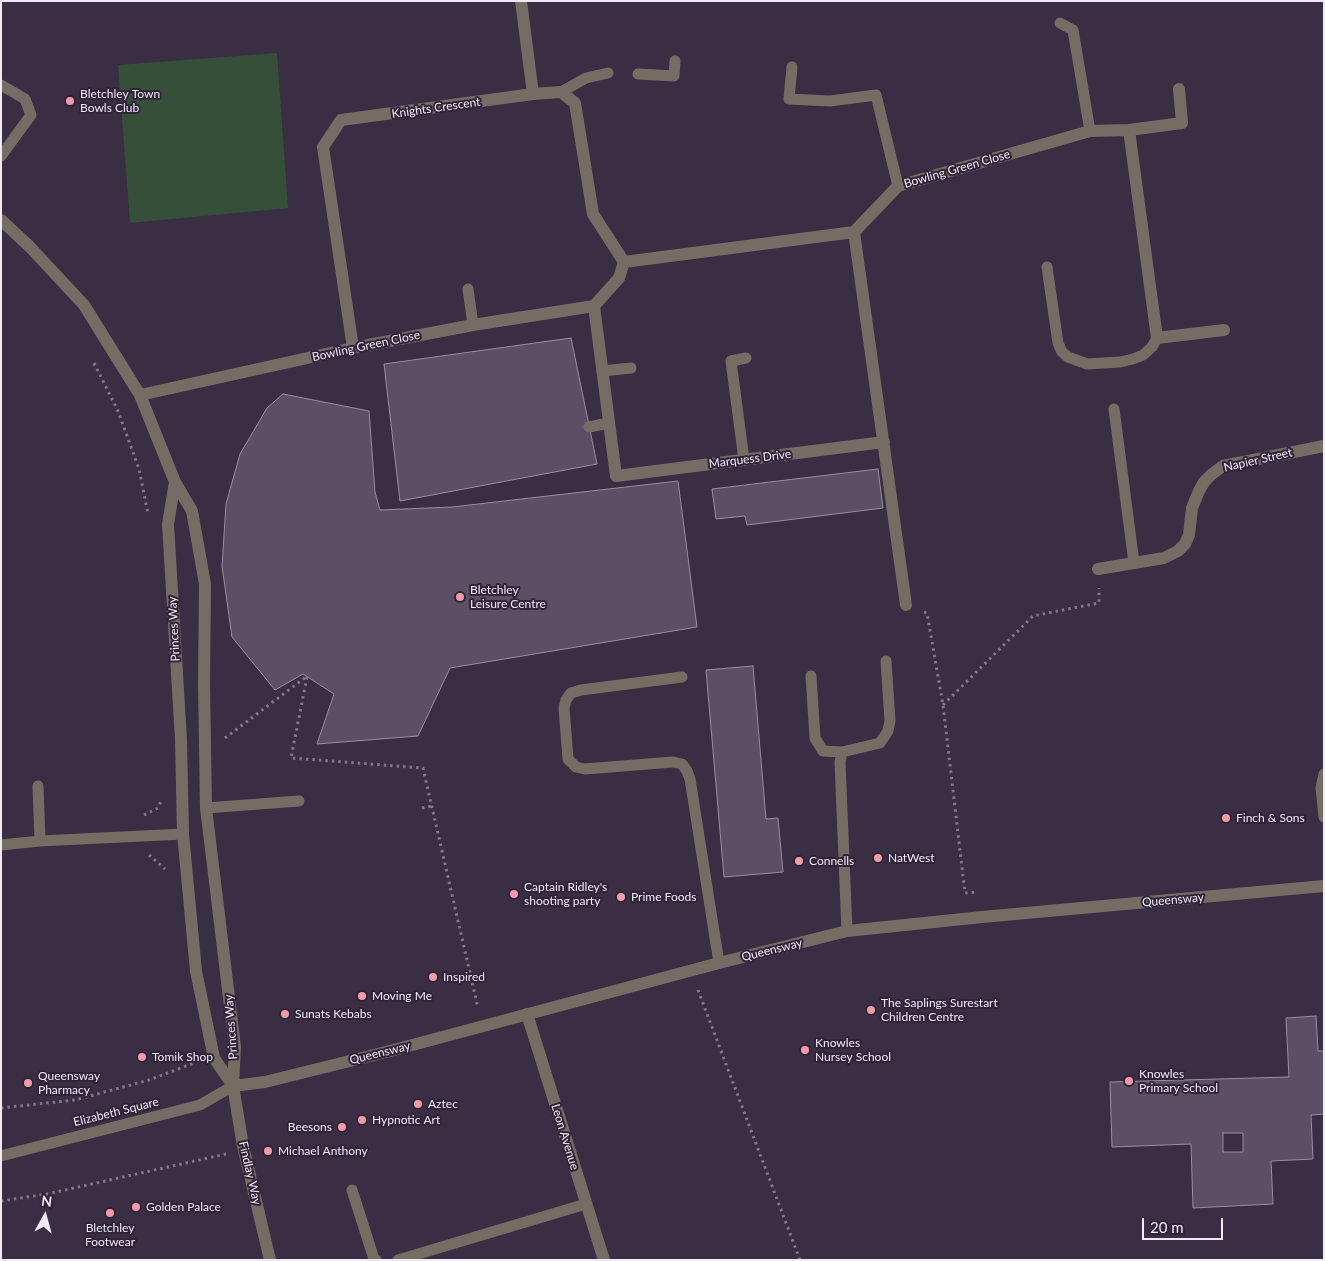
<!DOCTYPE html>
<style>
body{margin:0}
#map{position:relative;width:1325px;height:1261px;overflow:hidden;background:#392e43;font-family:Lato,sans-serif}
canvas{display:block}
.frame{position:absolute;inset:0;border:2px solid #f0eaf7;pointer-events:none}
.north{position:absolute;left:20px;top:1191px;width:50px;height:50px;-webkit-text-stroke:4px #2f2438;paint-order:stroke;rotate:7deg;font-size:14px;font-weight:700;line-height:20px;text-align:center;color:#f0eaf7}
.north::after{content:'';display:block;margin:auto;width:18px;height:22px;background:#f0eaf7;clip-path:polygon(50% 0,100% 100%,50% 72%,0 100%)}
.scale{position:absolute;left:1142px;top:1218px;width:81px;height:22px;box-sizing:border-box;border:2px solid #f0eaf7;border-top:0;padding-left:6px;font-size:15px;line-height:18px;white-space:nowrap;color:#f0eaf7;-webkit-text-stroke:4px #2f2438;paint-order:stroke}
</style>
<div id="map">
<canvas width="1325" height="1261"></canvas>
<div class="frame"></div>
<div class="north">N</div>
<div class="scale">20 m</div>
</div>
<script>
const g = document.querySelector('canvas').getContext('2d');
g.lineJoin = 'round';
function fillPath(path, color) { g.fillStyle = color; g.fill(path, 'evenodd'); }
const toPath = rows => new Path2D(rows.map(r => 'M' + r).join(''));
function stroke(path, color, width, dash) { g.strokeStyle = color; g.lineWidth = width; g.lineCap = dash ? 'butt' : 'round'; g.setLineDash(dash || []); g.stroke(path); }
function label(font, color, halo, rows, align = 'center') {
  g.font = font + ' Lato,sans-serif'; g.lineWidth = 4; g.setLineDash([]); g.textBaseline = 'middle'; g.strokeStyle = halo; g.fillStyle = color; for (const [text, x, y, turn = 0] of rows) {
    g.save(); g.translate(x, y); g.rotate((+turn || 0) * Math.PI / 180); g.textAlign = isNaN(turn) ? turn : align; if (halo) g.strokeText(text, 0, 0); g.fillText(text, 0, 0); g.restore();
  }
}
fillPath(toPath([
 [277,53,288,208,130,223,118,65]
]), '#354f38');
const building = toPath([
 [571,338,597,464,400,501,384,364,571,338],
 [283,394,369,411,375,492,380,510,452,507,678,481,697,627,450,668,418,736,317,744,334,694,303,674,275,690,232,637,222,566,226,504,240,454,267,408,283,394],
 [878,469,883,508,747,525,745,516,716,519,712,489,878,469],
 [753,666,766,819,778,818,783,872,724,877,706,670,753,666],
 [1316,1016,1318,1051,1324,1051,1324,1114,1311,1115,1313,1159,1271,1161,1273,1204,1193,1208,1191,1144,1112,1147,1110,1082,1289,1077,1286,1018,1316,1016],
 [1223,1133,1243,1133,1243,1152,1223,1152,1223,1133]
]);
fillPath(building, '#5a4f65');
stroke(building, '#998da5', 1);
stroke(toPath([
 [94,363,118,411,139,469,148,514],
 [924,612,927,613,943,705,965,893,978,892],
 [307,677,291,758,423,768,478,1008],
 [943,705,1033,616,1099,603,1099,588],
 [225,738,306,677],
 [422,808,432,806],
 [144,815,158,808,161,801],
 [149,855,165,869],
 [698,990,800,1260],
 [1,1108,75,1100,149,1080,194,1063],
 [1,1201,47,1194,226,1154]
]), '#807789', 3, [2.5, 4]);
stroke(toPath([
 [1060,23,1073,30,1090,131],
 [792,67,789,99,830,101,876,95,898,186],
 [638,74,674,76,675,61],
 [1,85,25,99,31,115,1,156],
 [561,92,586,78,608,73],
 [1047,267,1058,343,1062,352,1068,357,1087,364,1120,362,1133,359,1143,355,1152,347,1157,338],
 [468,289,473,325],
 [602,371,631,368],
 [1114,409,1134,563],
 [589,427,609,423],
 [744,460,731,361,746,358],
 [811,676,815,738,823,751,842,752],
 [682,677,581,690,571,693,566,700,564,708,568,759,576,767,585,769,673,762,682,764,687,771,690,779,719,963],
 [1324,774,1321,788,1324,817],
 [38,786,40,841],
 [206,808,299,801],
 [1,845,40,841,183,834],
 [847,931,840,762,842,752,880,743,888,731,890,721,886,661],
 [1,1156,200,1105,233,1086],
 [352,1190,374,1259,376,1260],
 [398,1260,586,1204]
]), '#756d64', 11);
stroke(toPath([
 [521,1,533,94],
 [1129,130,1157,338,1224,330],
 [854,232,906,605],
 [624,262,854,232,898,186,1090,131,1129,130,1182,123,1179,89],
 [594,306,616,476,884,442],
 [140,395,353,348,473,325,594,306,619,278,624,262,593,214,575,103,561,92,533,94,341,120,323,147,353,348],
 [1098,569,1164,558,1178,551,1185,544,1189,535,1192,508,1199,491,1204,482,1212,474,1223,466,1324,446],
 [527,1014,604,1260]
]), '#756d64', 12);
stroke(toPath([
 [1,220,30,247,84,305,140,395,175,482,192,511,205,584,204,683,206,808,235,1047,233,1086,243,1146,270,1260],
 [175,482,168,524,181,740,183,834,196,971,214,1058,233,1086],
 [233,1086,265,1082,390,1051,719,963,847,931,982,917,1324,886]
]), '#756d64', 12);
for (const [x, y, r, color] of [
 [70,101,5,"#f39aa9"],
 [460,597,5,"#f39aa9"],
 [1226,818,5,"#f39aa9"],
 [878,858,5,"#f39aa9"],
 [799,861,5,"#f39aa9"],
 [514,894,5,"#f39aa9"],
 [621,897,5,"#f39aa9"],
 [433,977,5,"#f39aa9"],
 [362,996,5,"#f39aa9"],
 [871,1010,5,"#f39aa9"],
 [285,1014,5,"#f39aa9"],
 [805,1050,5,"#f39aa9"],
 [142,1057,5,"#f39aa9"],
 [1129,1081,5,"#f39aa9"],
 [28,1083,5,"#f39aa9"],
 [418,1104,5,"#f39aa9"],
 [362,1120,5,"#f39aa9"],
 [342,1127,5,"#f39aa9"],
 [268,1151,5,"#f39aa9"],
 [136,1207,5,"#f39aa9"],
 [110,1213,5,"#f39aa9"]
]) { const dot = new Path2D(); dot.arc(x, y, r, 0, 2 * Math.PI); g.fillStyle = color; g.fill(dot); stroke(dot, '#2f2438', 2); }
label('12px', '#f0eaf7', '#2f2438', [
 ["Bletchley Town",80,94],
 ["Bowls Club",80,108],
 ["Bletchley",470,590],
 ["Leisure Centre",470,604],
 ["Finch & Sons",1236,818],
 ["NatWest",888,858],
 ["Connells",809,861],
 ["Captain Ridley's",524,887],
 ["shooting party",524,901],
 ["Prime Foods",631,897],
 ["Inspired",443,977],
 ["Moving Me",372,996],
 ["The Saplings Surestart",881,1003],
 ["Children Centre",881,1017],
 ["Sunats Kebabs",295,1014],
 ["Knowles",815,1043],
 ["Nursey School",815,1057],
 ["Tomik Shop",152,1057],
 ["Knowles",1139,1074],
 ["Primary School",1139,1088],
 ["Queensway",38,1076],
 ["Pharmacy",38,1090],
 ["Aztec",428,1104],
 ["Hypnotic Art",372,1120],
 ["Beesons",332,1127,"right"],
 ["Michael Anthony",278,1151],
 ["Golden Palace",146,1207],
 ["Bletchley",110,1228,"center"],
 ["Footwear",110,1242,"center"]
], 'left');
label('12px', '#f0eaf7', '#2f2438', [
 ["Knights Crescent",436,108,-8],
 ["Bowling Green Close",957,169,-16],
 ["Bowling Green Close",366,346,-12],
 ["Marquess Drive",750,459,-7],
 ["Napier Street",1258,460,-13],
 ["Princes Way",174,629,-93],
 ["Queensway",1173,900,-5],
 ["Queensway",772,950,-14],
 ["Princes Way",231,1027,-94],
 ["Queensway",380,1053,-14],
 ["Elizabeth Square",116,1112,-14],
 ["Leon Avenue",565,1137,73],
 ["Findlay Way",250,1173,77]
]);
</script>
